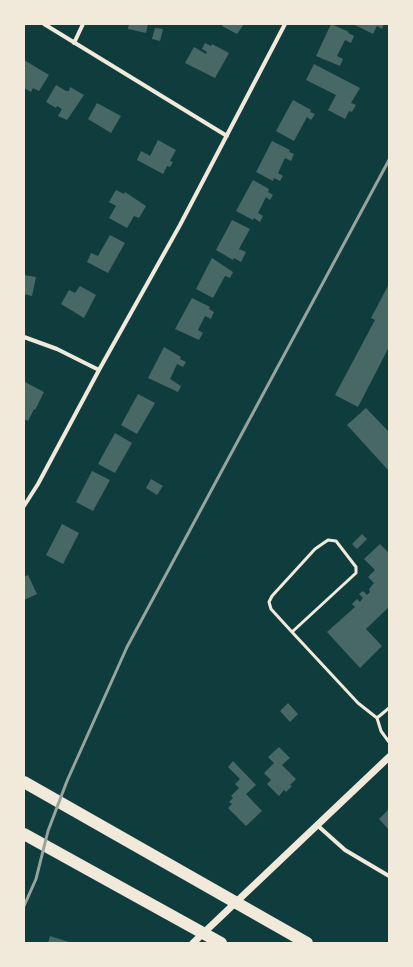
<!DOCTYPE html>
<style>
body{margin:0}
#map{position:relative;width:413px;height:967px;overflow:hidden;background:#0f3d3e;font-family:"Libre Baskerville",serif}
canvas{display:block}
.frame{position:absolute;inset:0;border:25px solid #f1e9da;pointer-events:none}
</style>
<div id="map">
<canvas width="413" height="967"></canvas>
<div class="frame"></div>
</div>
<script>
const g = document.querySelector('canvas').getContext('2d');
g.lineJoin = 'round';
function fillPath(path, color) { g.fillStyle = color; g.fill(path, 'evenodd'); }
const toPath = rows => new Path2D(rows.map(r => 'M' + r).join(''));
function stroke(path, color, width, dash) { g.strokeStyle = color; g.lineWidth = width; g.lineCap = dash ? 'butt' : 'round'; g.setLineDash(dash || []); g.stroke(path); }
fillPath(toPath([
 [129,24,148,24,146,33,128,29],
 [223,24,244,24,237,34,222,26],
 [331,24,349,32,348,33,354,36,351,43,345,40,337,56,343,59,340,66,316,56],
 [353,24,384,24,382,29,377,26,373,34],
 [155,28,163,29,160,41,152,39],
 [205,43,211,46,212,44,229,53,215,78,185,63,194,47,206,54,207,52,202,49],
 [24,60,49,75,39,91,33,88,31,92,24,88],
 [314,64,360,88,351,103,356,105,352,112,349,111,345,119,328,110,336,95,306,80],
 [56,85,66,91,69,91,70,87,84,95,67,120,58,116,62,109,57,106,56,108,46,102],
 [293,100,311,110,310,112,315,114,311,120,307,117,294,141,276,131],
 [97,103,121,116,111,133,88,119],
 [158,140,176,150,170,161,173,162,170,167,167,166,163,174,137,160,141,151,150,156],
 [272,141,290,150,289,152,294,154,291,161,285,158,278,173,283,176,280,181,274,178,273,181,256,172],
 [253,180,269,189,268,192,273,195,270,200,266,197,258,213,263,216,260,222,254,218,253,220,236,211],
 [116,190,124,194,125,192,146,206,139,218,134,216,127,228,109,218,116,206,109,202],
 [232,220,250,229,239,249,246,252,241,262,234,258,233,260,216,250],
 [110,235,125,243,108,273,87,262,91,253,98,256,99,254],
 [212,258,233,272,230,278,225,276,213,298,196,289],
 [24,275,36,277,32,296,24,294],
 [389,284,389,347,358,407,335,395,375,320,371,318],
 [80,286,96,295,84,318,61,304,69,290,75,293],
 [192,298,210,307,209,309,214,312,211,319,205,316,198,330,203,333,199,340,175,329],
 [164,347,181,357,180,359,186,362,183,367,177,364,170,379,181,386,178,392,148,378],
 [25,382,44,392,35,410,34,409,28,421,24,419],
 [138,394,155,403,137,434,121,425],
 [366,408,389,432,389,471,347,425],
 [115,433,132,443,115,473,98,464],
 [92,471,110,480,93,511,76,502],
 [151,479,163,486,157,495,146,488],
 [62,524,79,533,63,564,46,555],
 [362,534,367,539,357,549,352,544],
 [380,544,389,553,389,607,366,629,382,646,360,668,327,632,355,607,352,604,357,599,360,602,363,598,359,594,363,591,367,595,370,592,369,589,374,583,368,577,375,570,364,559],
 [28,575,37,594,24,600,24,577],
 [288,703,298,714,290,722,280,711],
 [279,747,290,758,282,765,296,779,290,785,292,786,286,792,284,790,279,796,267,784,271,780,264,773,274,763,268,757],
 [233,761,256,785,246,794,262,811,246,826,228,808,232,804,229,802,233,798,231,796,239,788,235,784,240,779,228,767],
 [389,809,389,830,379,819],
 [50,936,72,943,48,943]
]), '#486865');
stroke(toPath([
 [292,632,356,573,356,567,336,541,328,540,315,549,272,596,269,602,271,609,292,632,358,703,377,718],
 [389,708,377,718,381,731,389,742]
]), '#f1e9da', 3);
stroke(toPath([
 [44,24,227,136],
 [74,43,83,24],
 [24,337,57,349,99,370],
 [24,506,38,484,99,370,180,225,285,24],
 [317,825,345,850,389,876]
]), '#f1e9da', 4);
stroke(toPath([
 [193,943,389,757]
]), '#f1e9da', 7);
stroke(toPath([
 [24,782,307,943],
 [24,834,221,943]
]), '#f1e9da', 12);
stroke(toPath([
 [24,906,36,879,48,831,67,781,127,647,389,160]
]), '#97a49c', 3);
</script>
